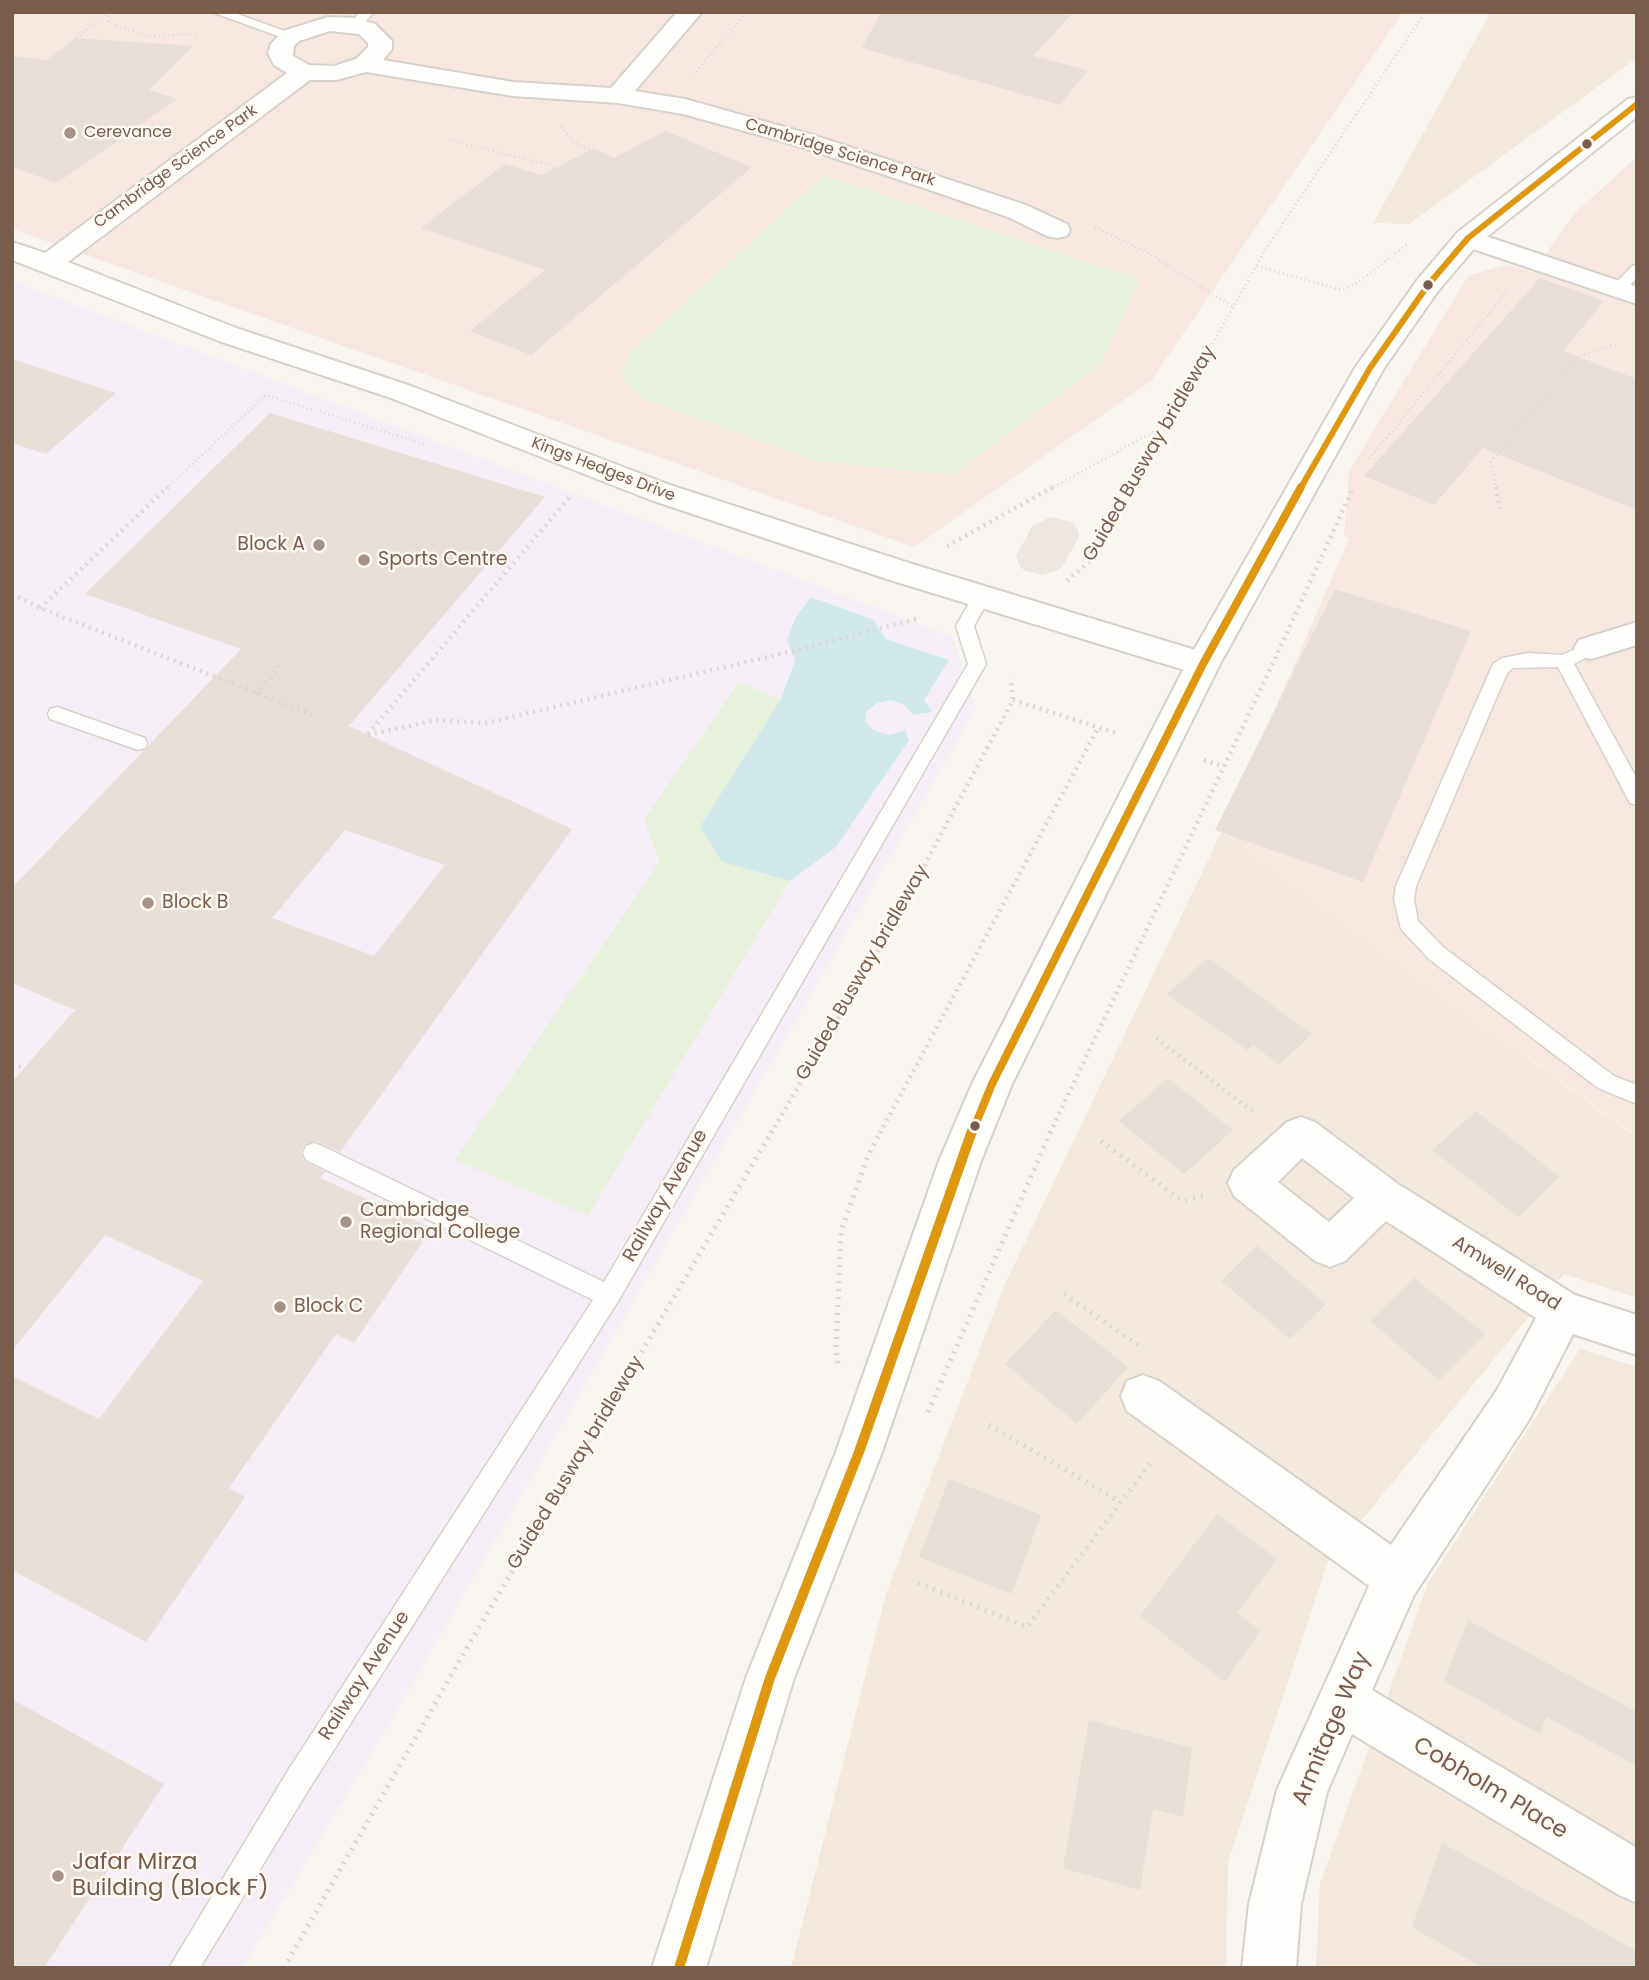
<!DOCTYPE html>
<style>
body{margin:0}
#map{position:relative;width:1649px;height:1980px;overflow:hidden;background:#f9f5f0;font-family:Poppins,sans-serif}
canvas{display:block}
.frame{position:absolute;inset:0;border:14px solid #7a5c4d;pointer-events:none}
</style>
<div id="map">
<canvas width="1649" height="1980"></canvas>
<div class="frame"></div>
</div>
<script>
const g = document.querySelector('canvas').getContext('2d');
g.lineJoin = 'round';
function fillPath(path, color) { g.fillStyle = color; g.fill(path, 'evenodd'); }
const toPath = rows => new Path2D(rows.map(r => 'M' + r).join(''));
function stroke(path, color, width, dash) { g.strokeStyle = color; g.lineWidth = width; g.lineCap = dash ? 'butt' : 'round'; g.setLineDash(dash || []); g.stroke(path); }
function label(font, color, halo, rows, align = 'center') {
  g.font = font + ' Poppins,sans-serif'; g.lineWidth = 5; g.setLineDash([]); g.textBaseline = 'middle'; g.strokeStyle = halo; g.fillStyle = color; for (const [text, x, y, turn = 0] of rows) {
    g.save(); g.translate(x, y); g.rotate((+turn || 0) * Math.PI / 180); g.textAlign = isNaN(turn) ? turn : align; if (halo) g.strokeText(text, 0, 0); g.fillText(text, 0, 0); g.restore();
  }
}
fillPath(toPath([
 [1491,12,1637,12,1637,58,1409,224,1373,223],
 [1222,831,1637,1138,1637,1298,1564,1274,1328,1561,1228,1862,1226,1968,791,1968,886,1594,1005,1284],
 [1580,1349,1637,1367,1637,1968,1316,1968,1320,1884,1428,1583]
]), '#f2e8de');
fillPath(toPath([
 [12,12,1403,12,1151,381,914,547,12,229],
 [1637,157,1637,1137,1222,831,1349,539,1344,536,1349,471,1468,276,1508,264,1532,272,1577,211]
]), '#f6e8e1');
fillPath(toPath([
 [1051,517,1072,522,1079,532,1079,537,1062,567,1057,571,1042,575,1026,571,1020,567,1016,556,1033,525]
]), '#ede5e0');
fillPath(toPath([
 [12,281,952,637,976,708,382,1736,242,1968,12,1968]
]), '#f6eef6');
fillPath(toPath([
 [824,175,1140,279,1101,364,953,475,818,461,645,400,620,376,631,352],
 [739,682,781,699,700,827,722,862,790,881,588,1216,455,1160,660,862,644,820]
]), '#e7f0db');
fillPath(toPath([
 [811,597,874,620,886,639,949,660,924,700,932,712,913,715,905,705,891,700,877,703,867,711,865,722,875,731,890,735,905,730,909,740,836,847,790,881,722,862,700,827,781,699,795,661,787,640,796,617]
]), '#d0e8ea');
fillPath(toPath([
 [881,12,1074,12,1033,56,1088,70,1060,105,862,48],
 [76,38,193,46,149,90,177,99,57,183,12,167,12,56,46,60],
 [665,131,752,167,531,355,470,331,545,270,421,228,505,164,541,175,594,148,614,158],
 [1540,278,1604,301,1563,351,1637,379,1637,510,1483,448,1434,505,1364,476],
 [12,359,116,393,46,454,12,443],
 [270,413,545,497,349,726,572,829,340,1152,315,1141,304,1145,301,1152,304,1161,325,1172,320,1178,432,1228,354,1343,336,1334,229,1488,245,1497,146,1642,12,1570,12,1376,99,1419,203,1281,105,1235,12,1351,12,1082,75,1010,12,983,12,888,241,649,85,594],
 [345,830,445,865,374,956,272,918],
 [1335,589,1471,631,1363,882,1215,830],
 [1208,958,1312,1034,1279,1065,1253,1045,1247,1050,1167,994],
 [1168,1078,1233,1130,1184,1174,1119,1121],
 [1476,1111,1560,1177,1518,1217,1432,1150],
 [1257,1246,1326,1304,1290,1339,1221,1281],
 [1414,1278,1485,1334,1439,1380,1370,1321],
 [1056,1310,1128,1367,1077,1424,1005,1364],
 [949,1479,1041,1515,1012,1594,919,1557],
 [1217,1514,1277,1559,1237,1613,1260,1631,1225,1682,1140,1616],
 [1468,1620,1637,1712,1637,1766,1546,1717,1540,1734,1444,1681],
 [12,1699,164,1784,44,1968,12,1968],
 [1089,1720,1192,1748,1183,1817,1153,1809,1140,1890,1063,1868],
 [1442,1843,1637,1951,1637,1968,1483,1968,1412,1927]
]), '#e6ded7');
const service = toPath([
 [212,12,232,12,298,36,291,40,286,39,212,12],
 [360,12,374,12,360,28,350,28,349,25,360,12],
 [1637,265,1637,278,1623,292,1613,292,1610,289,1613,286,1632,266,1637,265],
 [981,591,990,597,974,626,986,664,617,1303,309,1789,200,1968,169,1968,289,1769,593,1300,306,1160,303,1153,306,1146,314,1143,322,1146,604,1282,968,664,956,626,975,593,981,591],
 [1591,642,1597,644,1600,648,1597,652,1574,664,1637,779,1637,805,1630,803,1558,667,1513,668,1507,673,1416,886,1414,899,1418,921,1443,947,1614,1076,1637,1085,1637,1104,1598,1088,1429,959,1401,929,1394,899,1396,886,1493,664,1502,658,1528,653,1562,655,1591,642],
 [57,707,145,738,147,743,145,748,138,750,50,719,48,714,50,709,57,707]
]);
const minor = toPath([
 [677,12,702,12,635,91,685,99,813,135,1026,205,1067,224,1070,230,1067,236,1057,238,1047,236,1008,217,930,190,795,145,683,114,618,103,513,96,366,72,336,80,310,80,68,262,239,329,411,386,670,485,912,564,1215,656,1220,664,1215,672,1203,676,1191,672,890,580,648,499,391,398,219,341,12,260,12,242,45,253,287,73,274,65,268,53,271,44,283,31,328,17,355,18,375,24,392,41,392,49,383,60,513,82,611,88,677,12],
 [330,31,359,34,368,43,368,47,356,59,334,66,309,65,293,56,294,46,299,41,330,31],
 [1468,230,1637,287,1637,304,1458,244,1454,238,1458,232,1468,230],
 [1637,622,1637,645,1591,659,1579,656,1574,648,1579,640,1637,622],
 [1301,1117,1315,1122,1398,1184,1575,1295,1637,1315,1637,1355,1573,1334,1529,1420,1414,1595,1372,1690,1637,1848,1637,1903,1619,1895,1352,1734,1327,1792,1301,1904,1296,1968,1242,1968,1249,1904,1277,1790,1369,1586,1127,1411,1121,1396,1127,1381,1143,1375,1159,1381,1391,1545,1497,1390,1536,1318,1386,1221,1345,1261,1330,1267,1315,1261,1234,1196,1228,1183,1234,1170,1287,1122,1301,1117],
 [1302,1158,1354,1198,1329,1222,1278,1182,1302,1158]
]);
const tertiary = toPath([
 [1637,97,1637,117,1478,244,1438,291,1384,368,1220,664,1012,1084,981,1161,882,1452,794,1678,706,1968,652,1968,746,1678,836,1452,939,1161,972,1084,1186,664,1355,368,1418,279,1458,232,1628,99,1637,97]
]);
stroke(service, '#d7d1cb', 3);
stroke(minor, '#d7d1cb', 4);
stroke(tertiary, '#d7d1cb', 4);
stroke(toPath([
 [108,12,109,23,148,36,197,34],
 [76,38,107,13],
 [693,75,747,12],
 [561,127,574,142,590,150],
 [449,140,557,167],
 [1095,227,1148,253,1235,308],
 [1257,266,1341,290,1357,283,1409,243],
 [1369,459,1508,290],
 [166,489,266,395,427,445],
 [1050,489,1166,425],
 [1131,489,1267,247,1425,12],
 [1496,489,1491,462,1579,356,1619,343]
]), '#dcd5d0', 2.5, [1, 3.5]);
stroke(toPath([
 [1496,487,1500,509],
 [947,546,1053,487],
 [1067,581,1091,560,1132,487],
 [12,594,40,608,313,715],
 [40,608,168,487],
 [256,694,282,664],
 [1013,700,1119,734],
 [368,734,569,498],
 [368,735,436,720,486,723,793,651,916,619],
 [1204,760,1222,766],
 [1156,1038,1256,1114],
 [12,1065,24,1068],
 [771,1133,882,944,1013,700,1011,678],
 [880,1133,1098,728],
 [1050,1133,1274,661,1353,488]
]), '#dcd5d0', 4.5, [2, 5]);
stroke(toPath([
 [1101,1141,1182,1201,1204,1196],
 [1064,1294,1142,1348],
 [838,1363,836,1352,841,1231,868,1156,881,1131],
 [928,1412,1051,1131],
 [989,1425,1120,1502],
 [918,1583,1027,1627,1152,1461],
 [284,1968,461,1658,772,1131]
]), '#dcd5d0', 5, [2, 6]);
fillPath(service, '#fefefd');
fillPath(minor, '#fefefd');
fillPath(tertiary, '#fefefd');
stroke(toPath([
 [1300,489,1370,368,1428,285,1468,238,1637,104]
]), '#de970f', 6);
stroke(toPath([
 [972,1133,992,1084,1203,664,1301,487]
]), '#de970f', 8);
stroke(toPath([
 [679,1968,770,1678,859,1452,972,1131]
]), '#de970f', 10);
for (const [x, y, r, color] of [
 [70,133,7,"#a69286"],
 [1587,144,6,"#7a5c4d"],
 [1428,285,6,"#7a5c4d"],
 [319,545,7,"#a69286"],
 [364,560,7,"#a69286"],
 [148,903,7,"#a69286"],
 [975,1126,6,"#7a5c4d"],
 [346,1222,7,"#a69286"],
 [280,1307,7,"#a69286"],
 [58,1876,7,"#a69286"]
]) { const dot = new Path2D(); dot.arc(x, y, r, 0, 2 * Math.PI); g.fillStyle = color; g.fill(dot); stroke(dot, '#fffaf3', 2.5); }
label('16px', '#7a5c4d', '#fffaf3', [
 ["Cerevance",84,133]
], 'left');
label('16px', '#7a5c4d', '#fffaf3', [
 ["Cambridge Science Park",840,153,17],
 ["Cambridge Science Park",176,167,-36],
 ["Kings Hedges Drive",603,470,21]
]);
label('19px', '#7a5c4d', '#fffaf3', [
 ["Guided Busway bridleway",1150,454,-60],
 ["Guided Busway bridleway",863,973,-60],
 ["Railway Avenue",666,1196,-60],
 ["Amwell Road",1506,1274,32],
 ["Guided Busway bridleway",576,1463,-59],
 ["Railway Avenue",365,1676,-57]
]);
label('19px', '#7a5c4d', '#fffaf3', [
 ["Block A",305,545,"right"],
 ["Sports Centre",378,560],
 ["Block B",162,903],
 ["Cambridge",360,1211],
 ["Regional College",360,1233],
 ["Block C",294,1307]
], 'left');
label('23px', '#7a5c4d', '#fffaf3', [
 ["Armitage Way",1332,1729,-67],
 ["Cobholm Place",1490,1789,31]
]);
label('23px', '#7a5c4d', '#fffaf3', [
 ["Jafar Mirza",72,1863],
 ["Building (Block F)",72,1889]
], 'left');
</script>
